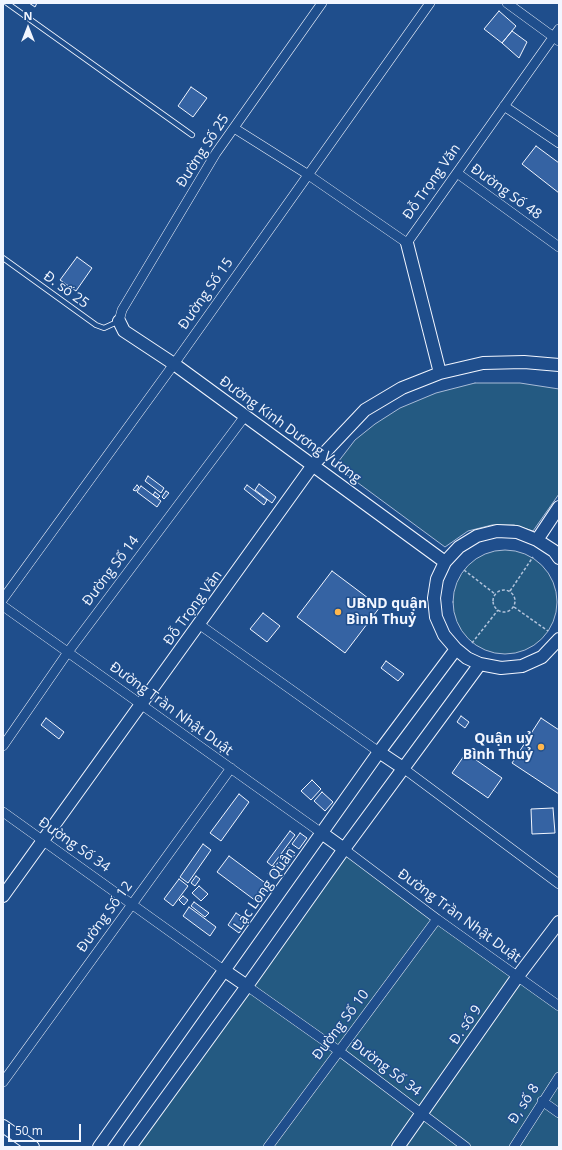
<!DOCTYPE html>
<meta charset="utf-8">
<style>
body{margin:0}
#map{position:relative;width:562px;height:1150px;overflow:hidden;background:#1f4e8c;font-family:"Open Sans",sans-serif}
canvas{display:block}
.frame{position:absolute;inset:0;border:4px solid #f2f6ff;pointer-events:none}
.north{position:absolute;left:8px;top:8px;width:40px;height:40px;-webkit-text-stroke:3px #1f4e8c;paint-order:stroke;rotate:0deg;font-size:11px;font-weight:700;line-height:16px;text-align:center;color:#f2f6ff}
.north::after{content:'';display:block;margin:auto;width:14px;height:18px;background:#f2f6ff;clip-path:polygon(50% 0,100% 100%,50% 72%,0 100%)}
.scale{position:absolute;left:8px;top:1124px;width:73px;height:18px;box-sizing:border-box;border:2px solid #f2f6ff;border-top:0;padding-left:5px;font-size:12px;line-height:14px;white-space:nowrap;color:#f2f6ff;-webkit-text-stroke:3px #1f4e8c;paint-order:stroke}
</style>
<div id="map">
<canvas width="562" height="1150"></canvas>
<div class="frame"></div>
<div class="north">N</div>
<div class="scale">50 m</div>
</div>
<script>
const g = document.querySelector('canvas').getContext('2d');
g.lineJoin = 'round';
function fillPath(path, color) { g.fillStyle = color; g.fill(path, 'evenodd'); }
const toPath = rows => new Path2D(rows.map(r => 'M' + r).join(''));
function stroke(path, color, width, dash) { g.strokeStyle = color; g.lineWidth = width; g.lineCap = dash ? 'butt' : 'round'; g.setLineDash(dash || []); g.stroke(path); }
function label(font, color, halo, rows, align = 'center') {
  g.font = font + ' "Open Sans",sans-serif'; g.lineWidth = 3; g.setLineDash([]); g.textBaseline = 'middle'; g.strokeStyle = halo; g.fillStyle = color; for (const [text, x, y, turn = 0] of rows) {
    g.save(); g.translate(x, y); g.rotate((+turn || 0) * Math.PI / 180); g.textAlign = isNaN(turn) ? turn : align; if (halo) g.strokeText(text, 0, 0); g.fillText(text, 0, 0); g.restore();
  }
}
const green = toPath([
 [475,383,520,383,559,389,559,494,533,531,514,525,492,525,468,531,445,547,335,466,355,440,375,424,400,408,436,393,475,383],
 '453 602a52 52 0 1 1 104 0a52 52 0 1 1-104 0Z',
 [344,849,559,1006,559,1147,130,1147,344,849]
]);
fillPath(green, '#245a82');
stroke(green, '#a8bbd7', 1);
const building = toPath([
 [29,3,37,3,35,7,29,3],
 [499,11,516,26,502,43,484,29,499,11],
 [512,31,527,42,519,58,502,43,512,31],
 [191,87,207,98,193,117,178,106,191,87],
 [536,146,559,163,559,193,522,164,536,146],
 [77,257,92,268,76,291,60,280,77,257],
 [148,476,164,488,161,493,145,481,148,476],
 [259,484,276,497,272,503,255,490,259,484],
 [137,485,139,487,136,491,133,490,137,485],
 [247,485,267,500,264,505,244,489,247,485],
 [141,486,161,501,157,507,137,492,141,486],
 [166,491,169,493,164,499,162,497,166,491],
 [155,492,160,496,158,498,153,495,155,492],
 [332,571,380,607,345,653,297,617,332,571],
 [263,613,280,626,267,642,250,629,263,613],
 [386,661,404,674,398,681,381,668,386,661],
 [461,716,469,722,465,728,457,722,461,716],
 [46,718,64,732,59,739,41,725,46,718],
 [541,718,559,730,559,794,512,763,541,718],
 [466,753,502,778,488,798,452,773,466,753],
 [312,780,321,789,311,800,301,791,312,780],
 [322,792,333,802,325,811,314,801,322,792],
 [239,794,249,802,221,841,210,833,239,794],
 [553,808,555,833,532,834,531,809,553,808],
 [290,831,295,835,272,866,267,862,290,831],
 [300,833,307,838,299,849,292,844,300,833],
 [203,844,211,850,188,883,180,877,203,844],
 [289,848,296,853,283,871,276,865,289,848],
 [229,856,268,885,256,901,217,872,229,856],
 [274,866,281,871,275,880,268,874,274,866],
 [196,876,200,879,195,886,191,883,196,876],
 [179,879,188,886,173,906,164,899,179,879],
 [199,886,208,894,201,901,192,893,199,886],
 [183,896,188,900,184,905,179,900,183,896],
 [194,902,209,913,205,917,191,906,194,902],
 [189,907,216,927,210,936,183,916,189,907],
 [236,913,248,921,239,933,228,925,236,913]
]);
fillPath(building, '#3563a3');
stroke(building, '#f2f6ff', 1);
const lane = toPath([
 [7,3,192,135],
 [3,258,96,325,104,328,117,322]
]);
const street = toPath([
 [507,3,559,41],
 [504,106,559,143],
 [234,128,307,174,407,243,559,29],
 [457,173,559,247],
 [119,321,122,310,216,153,322,3],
 [3,599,174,364,430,3],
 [3,606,323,834],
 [200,625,379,752],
 [3,746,68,652,245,416],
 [403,768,559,884],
 [3,812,225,971],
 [344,849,437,919,559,1006],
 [247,986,339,1051,466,1147],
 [3,1082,231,768],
 [542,1101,559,1113],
 [268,1147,437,919],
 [514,1147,559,1077]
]);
const secondary = toPath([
 [407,243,440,373],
 [119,321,124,331,174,364,445,562],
 [537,540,559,507],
 [559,558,554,551,537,540,517,532,497,531,477,536,459,547,445,562,437,579,434,598,436,617,444,635,456,649,467,658,480,664,501,668,522,666,542,657,559,639],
 [379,752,403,768],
 [323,834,344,849],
 [3,896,313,465,365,410,402,388,440,373,483,363,524,362,559,365],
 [225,971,247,986],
 [3,1126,33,1147],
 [99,1147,379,752,456,649],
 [130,1147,247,986,344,849,480,664],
 [398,1147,518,976,559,922]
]);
stroke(lane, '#f2f6ff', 6);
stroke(street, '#f2f6ff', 10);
stroke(secondary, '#f2f6ff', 14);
stroke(toPath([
 [464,570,495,594],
 '493 601a11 11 0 1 1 22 0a11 11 0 1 1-22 0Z',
 [510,591,533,557],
 [514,607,548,631],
 [472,643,498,610]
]), '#b3c4dc', 1.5, [3, 2]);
stroke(lane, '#1f4e8c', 4.5);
stroke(street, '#1f4e8c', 9);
stroke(secondary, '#1f4e8c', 12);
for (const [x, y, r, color] of [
 [338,612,4,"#ffb74d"],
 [541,747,4,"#ffb74d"]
]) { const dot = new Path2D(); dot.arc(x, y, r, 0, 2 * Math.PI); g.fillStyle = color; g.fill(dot); stroke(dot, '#1f4e8c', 1.5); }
label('14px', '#f2f6ff', '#1f4e8c', [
 ["Đường Số 25",203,151,-57],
 ["Đỗ Trọng Văn",432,182,-55],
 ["Đường Số 48",506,192,36],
 ["Đ. số 25",66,290,36],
 ["Đường Số 15",206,294,-55],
 ["Đường Kinh Dương Vương",290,430,36],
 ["Đường Số 14",111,571,-53],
 ["Đỗ Trọng Văn",193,608,-54],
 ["Đường Trần Nhật Duật",171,709,36],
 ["Đường Số 34",74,845,35],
 ["Lạc Long Quân",265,889,-55],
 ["Đường Trần Nhật Duật",459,916,36],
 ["Đường Số 12",105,917,-54],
 ["Đường Số 10",341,1025,-53],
 ["Đ. số 9",466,1025,-55],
 ["Đường Số 34",386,1068,37],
 ["Đ, số 8",524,1104,-57]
]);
label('bold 14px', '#f2f6ff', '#1f4e8c', [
 ["UBND quận",346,604],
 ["Bình Thuỷ",346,620],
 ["Quận uỷ",533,739,"right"],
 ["Bình Thuỷ",533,755,"right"]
], 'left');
</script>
